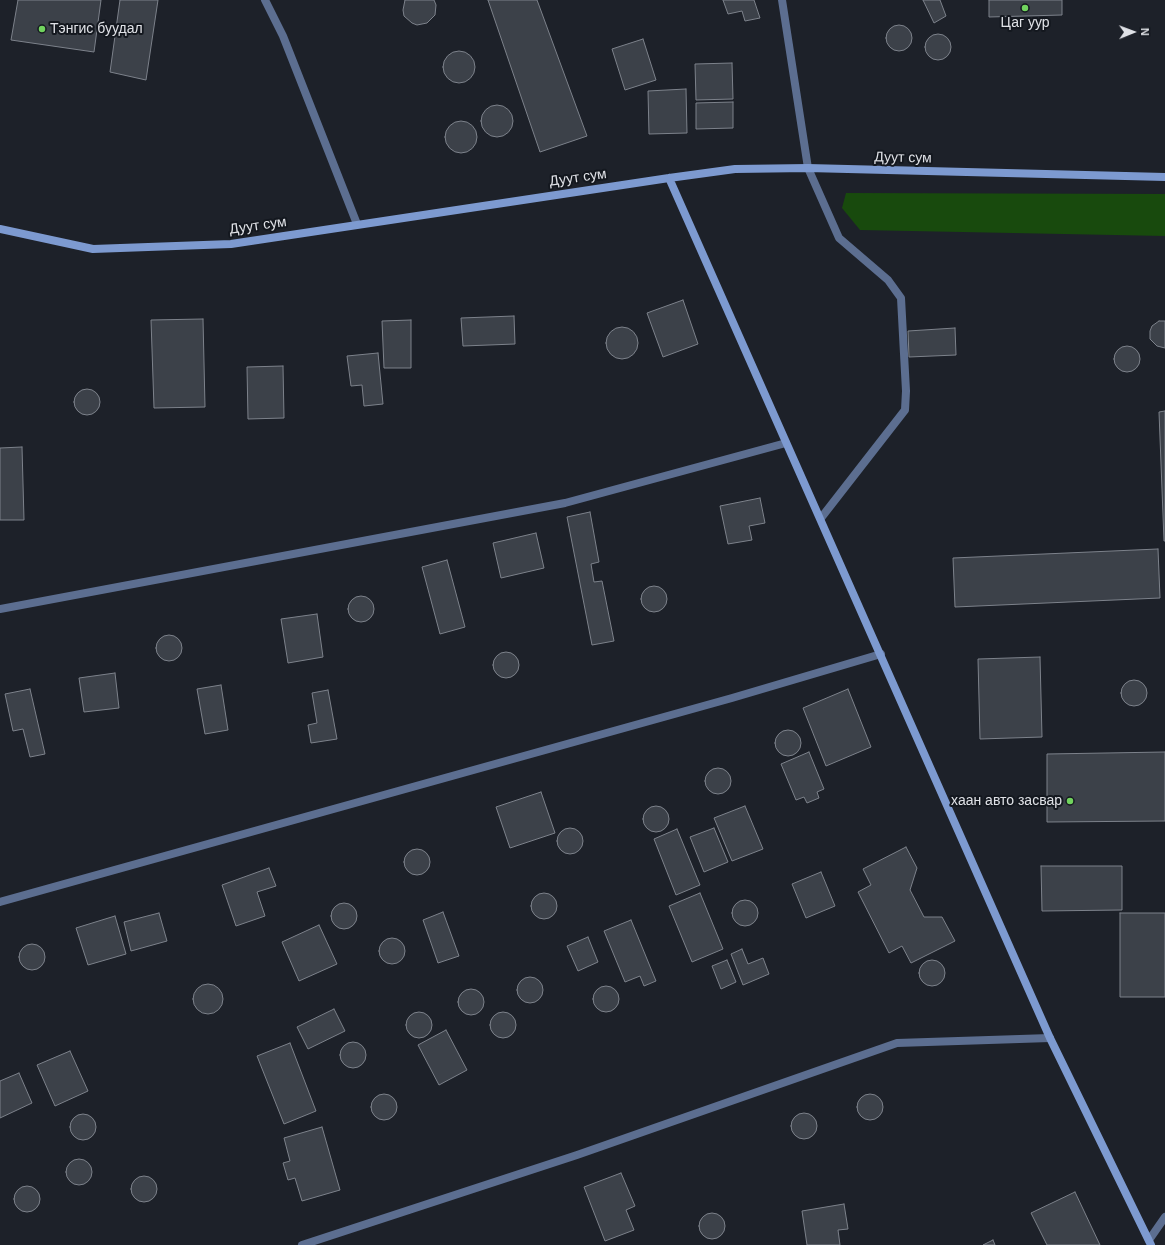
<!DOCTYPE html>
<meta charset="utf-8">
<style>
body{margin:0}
#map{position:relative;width:1165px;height:1245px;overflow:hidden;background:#1d2129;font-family:Arial,sans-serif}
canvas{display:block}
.north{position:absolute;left:1113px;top:12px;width:40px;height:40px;-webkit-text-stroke:3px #14181f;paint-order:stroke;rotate:89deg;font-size:11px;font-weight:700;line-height:16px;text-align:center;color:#e0e2e7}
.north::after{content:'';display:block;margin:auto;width:14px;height:18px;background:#e0e2e7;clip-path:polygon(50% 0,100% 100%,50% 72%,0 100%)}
</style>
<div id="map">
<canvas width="1165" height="1245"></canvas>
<div class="north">N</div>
</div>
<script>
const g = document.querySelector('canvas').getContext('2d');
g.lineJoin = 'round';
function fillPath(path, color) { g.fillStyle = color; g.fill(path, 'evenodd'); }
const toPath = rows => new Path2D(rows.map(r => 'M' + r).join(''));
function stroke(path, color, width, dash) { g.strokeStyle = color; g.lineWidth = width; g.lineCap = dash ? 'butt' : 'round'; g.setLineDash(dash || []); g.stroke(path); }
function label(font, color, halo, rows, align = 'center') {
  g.font = font + ' Arial,sans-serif'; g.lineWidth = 4; g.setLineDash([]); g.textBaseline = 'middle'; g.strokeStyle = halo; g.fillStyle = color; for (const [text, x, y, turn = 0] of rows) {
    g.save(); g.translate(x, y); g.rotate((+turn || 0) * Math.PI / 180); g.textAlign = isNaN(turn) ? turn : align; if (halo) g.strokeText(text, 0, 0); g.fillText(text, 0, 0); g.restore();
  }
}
fillPath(toPath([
 [846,193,1165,194,1165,236,860,230,842,208]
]), '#184a0d');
const building = toPath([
 [18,0,101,0,94,52,11,40,18,0],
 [120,0,158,0,146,80,110,72,120,0],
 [405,0,434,0,436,5,435,15,427,23,417,25,412,23,404,16,403,10,405,0],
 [488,0,537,0,587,136,540,152,488,0],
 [723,0,754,0,760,18,745,21,742,11,728,14,723,0],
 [923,0,940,0,946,16,934,23,923,0],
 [989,0,1062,0,1062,15,989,17,989,0],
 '886 38a13 13 0 1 1 26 0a13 13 0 1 1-26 0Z',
 '925 47a13 13 0 1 1 26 0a13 13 0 1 1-26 0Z',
 [643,39,656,80,625,90,612,49,643,39],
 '443 67a16 16 0 1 1 32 0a16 16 0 1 1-32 0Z',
 [732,63,733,99,696,100,695,64,732,63],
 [686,89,687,133,649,134,648,91,686,89],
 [733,102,733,128,696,129,696,103,733,102],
 '481 121a16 16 0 1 1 32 0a16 16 0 1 1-32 0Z',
 '445 137a16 16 0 1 1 32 0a16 16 0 1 1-32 0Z',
 [683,300,698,344,663,357,647,313,683,300],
 [514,316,515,344,463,346,461,318,514,316],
 [203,319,205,407,154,408,151,320,203,319],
 [411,320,411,368,384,368,382,321,411,320],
 [1159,321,1165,321,1165,348,1157,346,1150,339,1150,331,1152,326,1159,321],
 '606 343a16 16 0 1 1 32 0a16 16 0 1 1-32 0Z',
 [955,328,956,355,909,357,908,331,955,328],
 '1114 359a13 13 0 1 1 26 0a13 13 0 1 1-26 0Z',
 [378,353,383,404,364,406,362,385,351,386,347,356,378,353],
 [283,366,284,418,248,419,247,367,283,366],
 '74 402a13 13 0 1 1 26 0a13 13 0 1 1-26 0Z',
 [1165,411,1165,541,1164,541,1159,412,1165,411],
 [22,447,24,520,0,520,0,448,22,447],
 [760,498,765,523,749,526,752,540,728,544,720,506,760,498],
 [590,512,599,562,591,564,594,582,602,581,614,641,592,645,567,517,590,512],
 [536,533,544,568,501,578,493,543,536,533],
 [1158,549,1160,598,955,607,953,558,1158,549],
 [447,560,465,627,440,634,422,567,447,560],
 '641 599a13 13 0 1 1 26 0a13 13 0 1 1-26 0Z',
 '348 609a13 13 0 1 1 26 0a13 13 0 1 1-26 0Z',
 [317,614,323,657,288,663,281,619,317,614],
 '156 648a13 13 0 1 1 26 0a13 13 0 1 1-26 0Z',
 '493 665a13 13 0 1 1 26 0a13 13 0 1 1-26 0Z',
 [1040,657,1042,737,980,739,978,659,1040,657],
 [115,673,119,708,84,712,79,678,115,673],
 '1121 693a13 13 0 1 1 26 0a13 13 0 1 1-26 0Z',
 [221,685,228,730,205,734,197,689,221,685],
 [30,689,45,754,30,757,23,729,13,731,5,694,30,689],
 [848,689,871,747,826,766,803,708,848,689],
 [328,690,337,739,311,743,308,725,317,723,312,693,328,690],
 '775 743a13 13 0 1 1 26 0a13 13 0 1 1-26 0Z',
 [809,752,824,789,817,792,819,798,807,803,804,797,796,800,781,764,809,752],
 [1165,752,1165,821,1047,822,1047,754,1165,752],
 '705 781a13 13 0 1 1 26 0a13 13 0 1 1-26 0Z',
 [541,792,555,833,510,848,496,807,541,792],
 [745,806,763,849,732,861,714,818,745,806],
 '643 819a13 13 0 1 1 26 0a13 13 0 1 1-26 0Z',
 [714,828,728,862,704,872,690,837,714,828],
 '557 841a13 13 0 1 1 26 0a13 13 0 1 1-26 0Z',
 [677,829,700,885,676,895,654,839,677,829],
 [906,847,917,868,910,890,924,917,942,917,955,941,911,963,902,946,889,953,858,892,871,885,863,869,906,847],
 '404 862a13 13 0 1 1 26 0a13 13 0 1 1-26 0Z',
 [1041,866,1122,866,1122,910,1042,911,1041,866],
 [269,868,276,886,257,892,265,916,236,926,222,885,269,868],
 [821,872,835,906,806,918,792,884,821,872],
 [700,893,723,949,692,962,669,906,700,893],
 '531 906a13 13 0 1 1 26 0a13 13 0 1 1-26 0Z',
 '732 913a13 13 0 1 1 26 0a13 13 0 1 1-26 0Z',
 '331 916a13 13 0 1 1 26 0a13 13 0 1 1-26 0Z',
 [443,912,459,956,438,963,423,920,443,912],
 [159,913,167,941,131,951,124,922,159,913],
 [1120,913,1165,913,1165,997,1120,997,1120,913],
 [115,916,126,954,88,965,76,928,115,916],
 [631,920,656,981,644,986,640,976,625,982,604,931,631,920],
 [319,925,337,964,299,981,282,942,319,925],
 [588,937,598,962,578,971,567,946,588,937],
 '379 951a13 13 0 1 1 26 0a13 13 0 1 1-26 0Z',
 '19 957a13 13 0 1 1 26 0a13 13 0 1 1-26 0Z',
 [742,949,748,964,763,958,769,974,743,985,731,954,742,949],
 '919 973a13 13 0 1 1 26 0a13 13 0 1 1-26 0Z',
 [727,960,736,982,721,989,712,966,727,960],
 '517 990a13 13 0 1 1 26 0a13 13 0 1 1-26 0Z',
 '193 999a15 15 0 1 1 30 0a15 15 0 1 1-30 0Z',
 '593 999a13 13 0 1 1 26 0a13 13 0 1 1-26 0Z',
 '458 1002a13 13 0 1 1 26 0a13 13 0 1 1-26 0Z',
 [334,1009,345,1031,308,1049,297,1027,334,1009],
 '406 1025a13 13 0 1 1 26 0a13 13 0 1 1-26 0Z',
 '490 1025a13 13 0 1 1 26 0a13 13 0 1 1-26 0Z',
 [446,1030,467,1070,439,1085,418,1045,446,1030],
 '340 1055a13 13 0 1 1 26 0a13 13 0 1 1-26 0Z',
 [290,1043,316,1111,284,1124,257,1056,290,1043],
 [70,1051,88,1091,55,1106,37,1065,70,1051],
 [19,1073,32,1103,0,1118,0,1081,19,1073],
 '857 1107a13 13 0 1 1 26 0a13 13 0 1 1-26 0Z',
 '371 1107a13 13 0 1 1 26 0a13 13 0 1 1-26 0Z',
 '791 1126a13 13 0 1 1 26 0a13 13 0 1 1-26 0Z',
 '70 1127a13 13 0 1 1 26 0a13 13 0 1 1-26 0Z',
 [322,1127,340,1190,302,1201,295,1178,288,1180,283,1163,290,1161,284,1138,322,1127],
 '66 1172a13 13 0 1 1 26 0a13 13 0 1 1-26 0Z',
 [621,1173,635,1206,626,1210,634,1230,605,1241,584,1187,621,1173],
 '131 1189a13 13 0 1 1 26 0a13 13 0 1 1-26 0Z',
 '14 1199a13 13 0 1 1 26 0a13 13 0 1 1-26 0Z',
 [1075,1192,1100,1245,1047,1245,1031,1213,1075,1192],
 [844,1204,848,1229,838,1230,840,1245,807,1245,802,1211,844,1204],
 '699 1226a13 13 0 1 1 26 0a13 13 0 1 1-26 0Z',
 [993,1240,995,1245,983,1245,993,1240]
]);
fillPath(building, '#3c4149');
stroke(building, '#7d828b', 1);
stroke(toPath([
 [782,0,808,168,839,238,888,280,901,298,906,391,905,410,821,518]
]), '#5c6e90', 8);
stroke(toPath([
 [265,0,283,36,357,224],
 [0,609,565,503,786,443],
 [0,902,732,698,881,654],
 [1149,1240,1165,1217],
 [302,1245,577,1155,897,1043,1050,1038]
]), '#5c6e90', 8);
stroke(toPath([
 [669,178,1050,1038,1151,1245],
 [0,229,93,249,231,244,669,178,735,169,808,168,1165,177]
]), '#7d9ad0', 8);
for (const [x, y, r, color] of [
 [1025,8,4,"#71d35e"],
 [42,29,4,"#71d35e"],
 [1070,801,4,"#71d35e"]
]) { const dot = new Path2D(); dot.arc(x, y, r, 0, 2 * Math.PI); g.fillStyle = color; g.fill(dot); stroke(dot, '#14181f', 1.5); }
label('14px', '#e0e2e7', '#14181f', [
 ["Цаг уур",1025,23],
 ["Тэнгис буудал",50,29,"left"],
 ["хаан авто засвар",1062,801,"right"]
]);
label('14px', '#e0e2e7', '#14181f', [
 ["Дуут сум",903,158,1],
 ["Дуут сум",578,178,-8],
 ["Дуут сум",258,226,-8]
]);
</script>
